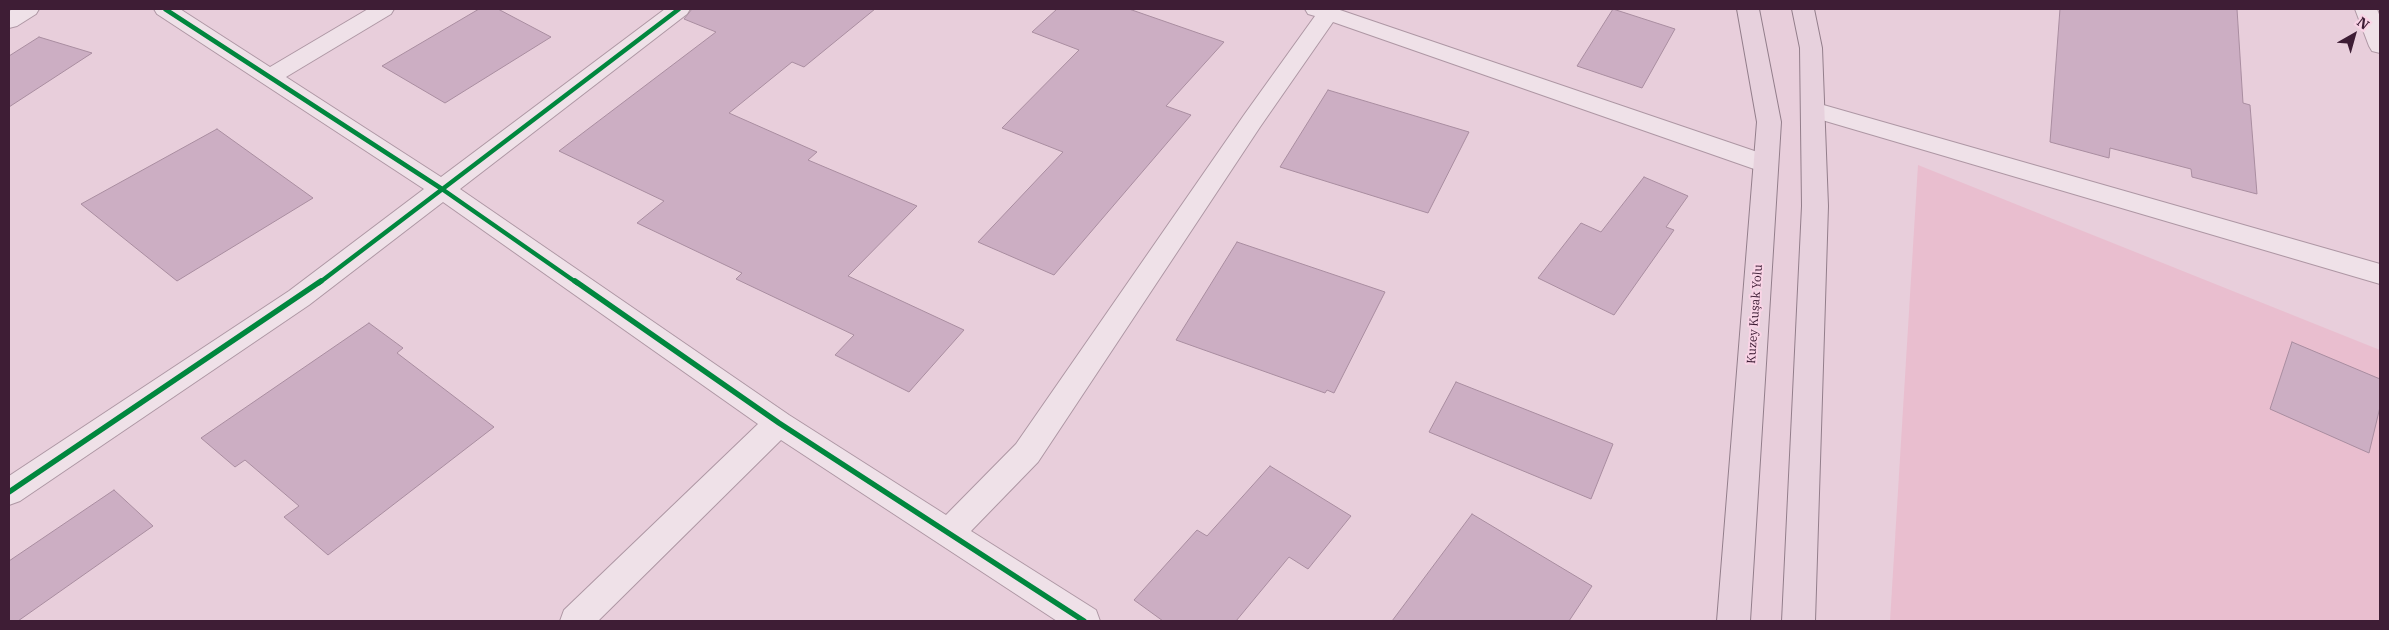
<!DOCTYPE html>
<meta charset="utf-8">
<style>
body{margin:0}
#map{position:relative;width:2389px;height:630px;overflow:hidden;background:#e8cedb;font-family:"IBM Plex Serif",serif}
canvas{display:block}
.frame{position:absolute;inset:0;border:10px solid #3e1d35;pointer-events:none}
.north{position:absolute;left:2329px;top:10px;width:50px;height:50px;-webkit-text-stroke:4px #f9d4e6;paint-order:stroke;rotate:38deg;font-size:14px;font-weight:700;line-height:20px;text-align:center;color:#3e1d35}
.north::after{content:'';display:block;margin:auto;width:18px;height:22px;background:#3e1d35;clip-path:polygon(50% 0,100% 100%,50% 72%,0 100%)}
</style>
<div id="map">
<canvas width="2389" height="630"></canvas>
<div class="frame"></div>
<div class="north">N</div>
</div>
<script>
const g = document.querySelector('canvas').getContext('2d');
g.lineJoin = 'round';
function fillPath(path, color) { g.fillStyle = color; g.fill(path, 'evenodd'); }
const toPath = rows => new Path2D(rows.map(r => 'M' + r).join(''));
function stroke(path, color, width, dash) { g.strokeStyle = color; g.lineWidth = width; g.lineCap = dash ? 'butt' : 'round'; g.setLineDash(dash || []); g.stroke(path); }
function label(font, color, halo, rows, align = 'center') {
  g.font = font + ' "IBM Plex Serif",serif'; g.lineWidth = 4; g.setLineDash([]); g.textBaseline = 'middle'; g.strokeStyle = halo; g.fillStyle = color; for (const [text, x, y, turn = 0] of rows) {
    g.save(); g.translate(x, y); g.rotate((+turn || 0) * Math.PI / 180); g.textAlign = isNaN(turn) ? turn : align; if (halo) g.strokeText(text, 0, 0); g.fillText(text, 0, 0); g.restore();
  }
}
fillPath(toPath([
 [1918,165,2380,350,2380,621,1890,621]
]), '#e9becf');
const building = toPath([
 [479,9,498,9,551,37,445,103,382,66,479,9],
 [692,9,875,9,804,67,792,62,729,113,817,152,808,160,917,206,848,276,964,330,909,392,835,355,854,335,736,279,742,273,637,223,664,201,559,151,716,32,684,19,692,9],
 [1057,9,1129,9,1224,42,1166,106,1191,115,1054,275,978,242,1063,152,1002,128,1079,50,1032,32,1057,9],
 [1613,9,1675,29,1642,88,1577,66,1613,9],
 [2060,9,2237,9,2243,103,2250,105,2257,194,2192,177,2191,169,2110,148,2109,158,2050,142,2060,9],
 [39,37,92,53,9,107,9,56,39,37],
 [1328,90,1469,132,1428,213,1280,167,1328,90],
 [217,129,313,198,177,281,81,204,217,129],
 [1644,177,1688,196,1666,227,1674,230,1614,315,1538,278,1581,223,1601,232,1644,177],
 [1237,242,1385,292,1334,393,1327,390,1325,393,1176,340,1237,242],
 [369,323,403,348,397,353,494,427,328,555,284,517,299,506,245,460,235,467,201,438,369,323],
 [2292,342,2380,379,2380,407,2369,453,2270,409,2292,342],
 [1456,382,1613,444,1591,499,1429,432,1456,382],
 [1270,466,1351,516,1308,569,1289,557,1236,621,1163,621,1134,600,1197,530,1207,536,1270,466],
 [114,490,153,526,18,621,9,621,9,561,114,490],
 [1472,514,1592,586,1569,621,1392,621,1472,514]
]);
fillPath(building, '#ccaec3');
stroke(building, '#a98da0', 1);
const minor = toPath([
 [13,9,39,9,36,14,17,26,9,28,9,11,13,9],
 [154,9,180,9,270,67,368,9,394,9,391,14,286,77,441,177,665,9,690,9,687,14,460,189,789,415,946,515,1016,444,1244,115,1315,16,1308,14,1305,9,1337,9,1775,158,1778,164,1775,170,1766,172,1757,170,1333,22,1260,127,1038,462,971,531,1096,610,1100,621,1057,621,781,440,598,621,560,621,564,610,758,424,443,202,309,305,20,501,9,505,9,476,289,291,424,189,157,14,154,9],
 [2355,9,2377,9,2380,17,2380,53,2372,51,2369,46,2355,9],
 [1813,102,2380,264,2380,284,1805,115,1801,110,1805,105,1813,102]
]);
const major = toPath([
 [1737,9,1759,9,1781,122,1750,621,1717,621,1757,122,1737,9],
 [1792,9,1814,9,1822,48,1828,206,1815,621,1782,621,1802,206,1800,48,1792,9]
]);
stroke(minor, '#ae97a4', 2);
stroke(major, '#937e8b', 2);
fillPath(minor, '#efe1e8');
fillPath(major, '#e7d1dd');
stroke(toPath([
 [165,9,442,189,577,283],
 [319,283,679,9]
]), '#00873e', 4.5);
stroke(toPath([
 [575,281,779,423,1084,621],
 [9,492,321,281]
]), '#00873e', 5.5);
label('12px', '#3e1d35', '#f9d4e6', [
 ["Kuzey Kuşak Yolu",1755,314,-86]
]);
</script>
